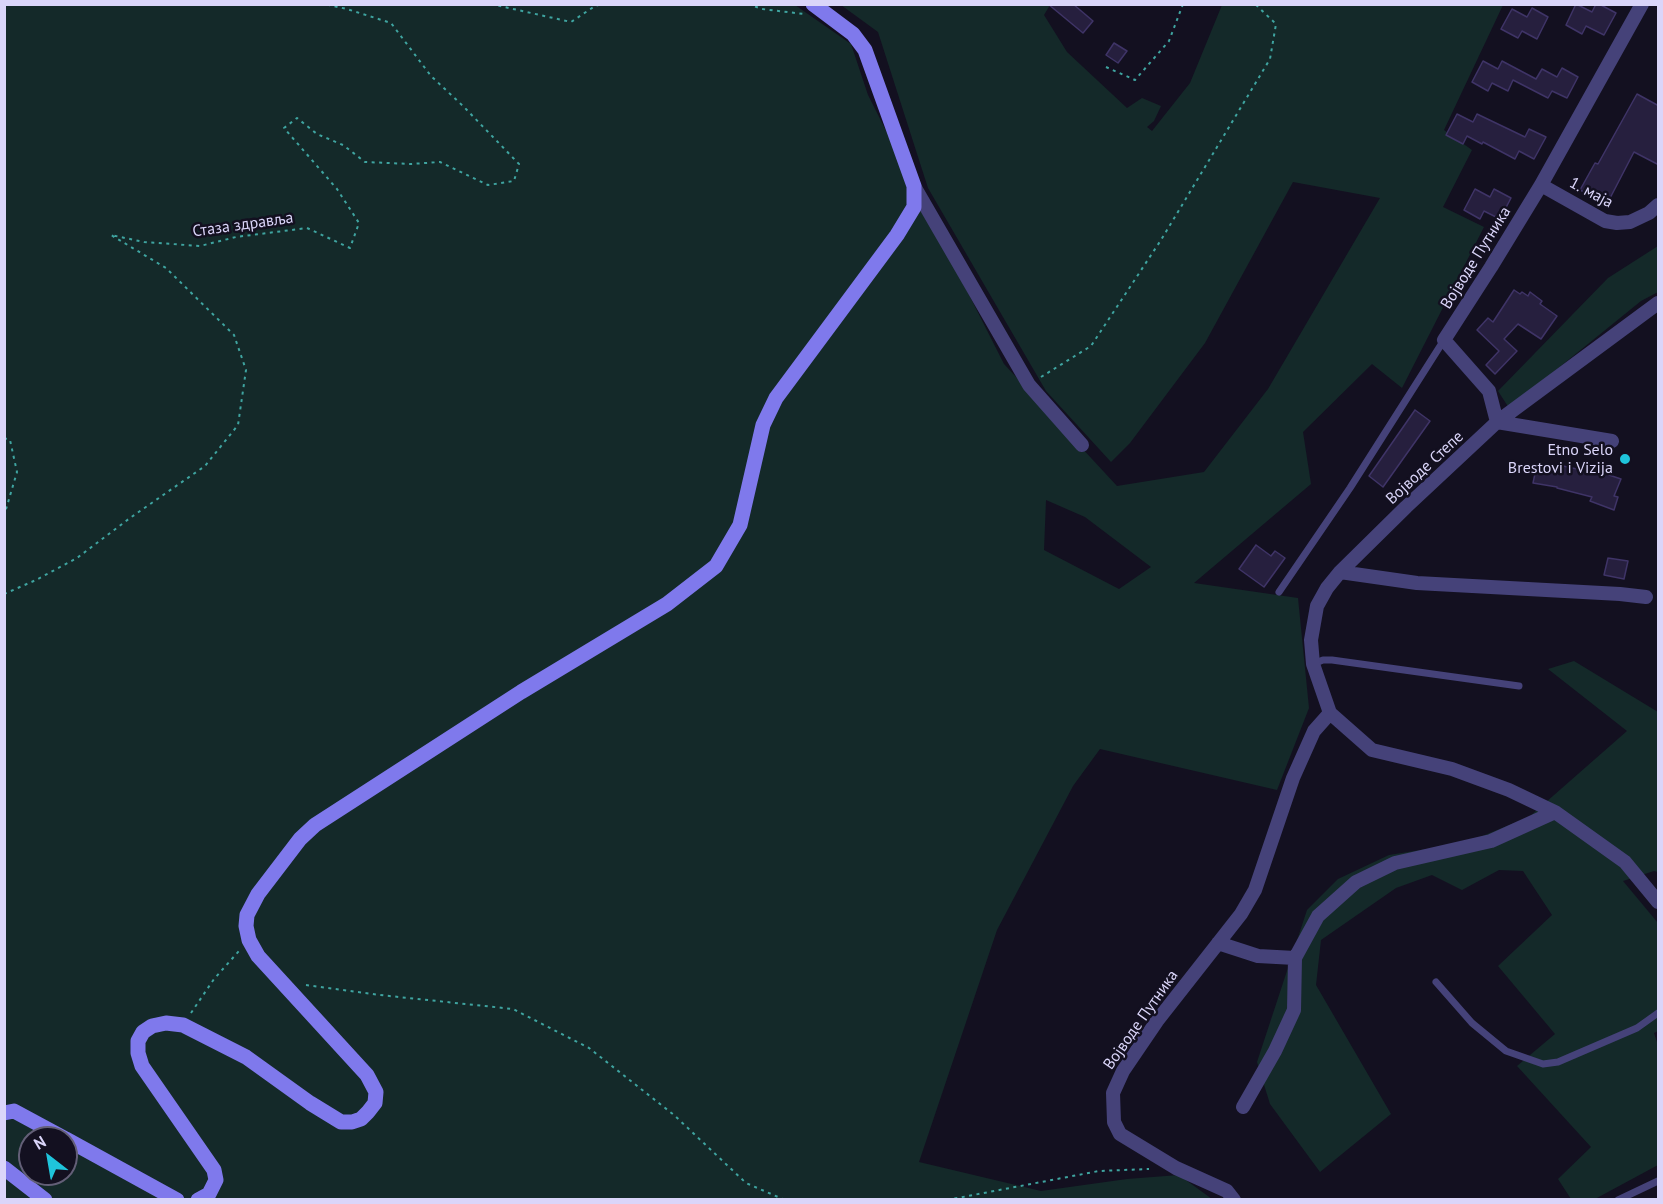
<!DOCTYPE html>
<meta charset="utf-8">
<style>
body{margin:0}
#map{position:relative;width:1663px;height:1204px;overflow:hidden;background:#131020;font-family:"PT Sans",sans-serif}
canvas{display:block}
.frame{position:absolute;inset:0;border:6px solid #dad5f9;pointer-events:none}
.north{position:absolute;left:18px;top:1126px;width:60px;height:60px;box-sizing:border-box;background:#131020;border:2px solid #635f77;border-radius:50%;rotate:329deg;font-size:16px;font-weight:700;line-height:24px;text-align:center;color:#dad5f9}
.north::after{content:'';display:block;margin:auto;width:21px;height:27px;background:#1fc4db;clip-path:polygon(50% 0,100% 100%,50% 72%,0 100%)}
</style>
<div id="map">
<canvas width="1663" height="1204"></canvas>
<div class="frame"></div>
<div class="north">N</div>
</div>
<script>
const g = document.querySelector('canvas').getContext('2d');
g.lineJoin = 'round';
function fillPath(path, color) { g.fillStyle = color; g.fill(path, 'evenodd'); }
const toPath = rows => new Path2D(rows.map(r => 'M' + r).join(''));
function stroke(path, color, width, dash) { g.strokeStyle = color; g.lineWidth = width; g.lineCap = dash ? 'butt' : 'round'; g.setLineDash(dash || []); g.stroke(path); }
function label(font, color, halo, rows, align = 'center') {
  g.font = font + ' "PT Sans",sans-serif'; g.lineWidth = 5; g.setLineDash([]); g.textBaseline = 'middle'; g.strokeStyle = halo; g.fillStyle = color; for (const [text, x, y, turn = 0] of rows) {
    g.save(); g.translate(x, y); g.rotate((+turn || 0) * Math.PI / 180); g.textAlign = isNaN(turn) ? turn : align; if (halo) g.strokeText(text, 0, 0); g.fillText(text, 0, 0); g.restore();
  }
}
fillPath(toPath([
 [5,5,795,5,851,44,868,95,1004,364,1117,486,1204,472,1268,389,1380,198,1293,182,1205,343,1130,443,1111,462,1046,391,928,188,878,32,841,5,1050,5,1044,15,1067,52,1127,108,1142,98,1161,106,1154,121,1147,127,1152,131,1190,83,1222,5,1503,5,1444,130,1472,150,1443,207,1484,227,1402,388,1372,364,1303,432,1311,484,1194,583,1298,598,1309,708,1277,790,1100,749,1073,786,997,930,919,1162,1041,1191,1127,1179,1179,1175,1212,1199,5,1200],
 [1046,500,1085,517,1151,567,1119,589,1044,550],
 [30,1138,66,1138,66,1174,30,1174],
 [1658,246,1658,292,1641,301,1509,408,1498,391,1608,278],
 [1574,661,1658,712,1658,872,1654,871,1623,881,1658,923,1658,1031,1654,1033,1658,1045,1658,1165,1595,1199,1571,1199,1558,1179,1591,1147,1517,1066,1555,1034,1498,966,1552,915,1523,871,1499,870,1462,890,1432,875,1396,888,1321,940,1316,985,1391,1114,1320,1172,1270,1104,1257,1062,1307,910,1338,879,1389,855,1465,843,1529,817,1627,731,1548,669]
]), '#142929');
const building = toPath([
 [1048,4,1073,4,1093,21,1083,33,1048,4],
 [1576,4,1592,12,1596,4,1599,4,1616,13,1604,35,1586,26,1582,34,1566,25,1576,4],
 [1532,8,1548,17,1537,39,1522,31,1518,38,1501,29,1512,9,1527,17,1532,8],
 [1114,43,1127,51,1118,63,1106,55,1114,43],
 [1483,61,1498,69,1502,61,1536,79,1542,69,1557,77,1562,68,1578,77,1567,98,1552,91,1548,98,1513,80,1508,91,1492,83,1488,91,1472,82,1483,61],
 [1637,94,1659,106,1659,165,1634,152,1608,202,1599,197,1598,199,1580,190,1595,163,1598,164,1637,94],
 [1457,114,1473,122,1477,114,1525,137,1529,129,1546,137,1534,159,1519,151,1515,159,1483,142,1482,144,1467,136,1463,144,1446,135,1457,114],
 [1475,189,1490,197,1494,189,1511,198,1500,219,1484,211,1480,219,1464,210,1475,189],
 [1514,290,1520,294,1522,292,1528,296,1530,292,1542,301,1540,304,1557,316,1541,339,1518,324,1504,339,1517,351,1495,374,1486,365,1499,351,1477,330,1488,318,1493,322,1514,290],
 [1415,410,1430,421,1383,487,1369,476,1415,410],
 [1563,466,1600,474,1600,472,1621,479,1614,496,1618,497,1614,510,1590,501,1592,497,1557,488,1557,487,1533,483,1536,469,1561,473,1563,466],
 [1256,545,1271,556,1275,551,1285,558,1264,587,1239,569,1256,545],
 [1608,558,1628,561,1624,579,1604,575,1608,558]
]);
fillPath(building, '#261f3e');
stroke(building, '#3f3467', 1.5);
stroke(toPath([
 [491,4,571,22,595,6,603,4],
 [748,4,762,9,804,14],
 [1106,67,1135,80,1169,41,1183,4],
 [1041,377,1091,346,1161,240,1270,59,1276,24,1255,4],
 [4,438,10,440,17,472,4,516],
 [4,594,36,580,77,558,130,518,205,466,238,425,246,370,234,335,166,268,111,235,144,242,200,246,236,237,307,228,350,248,359,223,337,189,284,128,297,118,317,134,343,145,365,162,411,164,440,162,488,185,514,181,519,164,463,106,431,76,391,23,347,9,324,4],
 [306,985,380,995,513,1009,589,1048,674,1115,746,1183,785,1200],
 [191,1013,214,979,239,951],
 [947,1200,1099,1171,1149,1169]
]), '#3fa4a0', 2, [3, 4.5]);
stroke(toPath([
 [1279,592,1350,488,1444,340],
 [1313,664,1323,660,1332,660,1519,686],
 [1436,982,1472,1023,1506,1051,1543,1064,1558,1062,1637,1028,1658,1013],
 [1618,1200,1658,1181]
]), '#454279', 7);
stroke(toPath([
 [1541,185,1605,221,1617,223,1630,222,1649,213,1658,205],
 [914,186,1029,385,1082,445],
 [1658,303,1497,422,1406,507,1340,572,1327,588,1317,606,1311,640,1313,664,1330,713,1372,750,1452,769,1509,790,1555,812,1625,862,1658,902],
 [1612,441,1497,422,1489,391,1444,340,1491,267,1541,185,1642,4],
 [1340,572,1417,583,1620,594,1646,597],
 [1218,943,1258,956,1295,958],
 [1243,1107,1275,1051,1294,1010,1295,958,1318,916,1356,882,1395,863,1491,841,1555,812],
 [1234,1200,1227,1191,1176,1168,1120,1134,1114,1122,1113,1093,1123,1071,1157,1021,1241,914,1255,890,1293,778,1314,731,1330,713]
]), '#454279', 14);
stroke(toPath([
 [4,1113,14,1111,64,1138],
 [66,1139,177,1200],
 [4,1168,45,1200],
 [198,1200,209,1194,216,1180,214,1170,142,1066,138,1053,138,1041,143,1032,152,1026,166,1023,183,1025,246,1057,310,1103,341,1122,352,1122,361,1119,368,1112,375,1103,376,1092,367,1075,258,956,249,940,246,926,247,915,258,894,300,839,315,825,521,692,667,604,716,566,740,525,763,425,776,398,897,235,914,207,914,186,865,50,853,34,813,4]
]), '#7f79ec', 15);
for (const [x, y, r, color] of [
 [1625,459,6,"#1fc4db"]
]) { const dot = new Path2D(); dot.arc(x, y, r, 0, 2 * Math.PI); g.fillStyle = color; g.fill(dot); stroke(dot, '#131020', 2); }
label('16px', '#dad5f9', '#131020', [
 ["1. маја",1591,193,28],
 ["Стаза здравља",243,225,-8],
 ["Војводе Путника",1476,258,-58],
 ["Војводе Степе",1425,468,-43],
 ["Војводе Путника",1141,1020,-55]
]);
label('16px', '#dad5f9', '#131020', [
 ["Etno Selo",1613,450],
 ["Brestovi i Vizija",1613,468]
], 'right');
</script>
